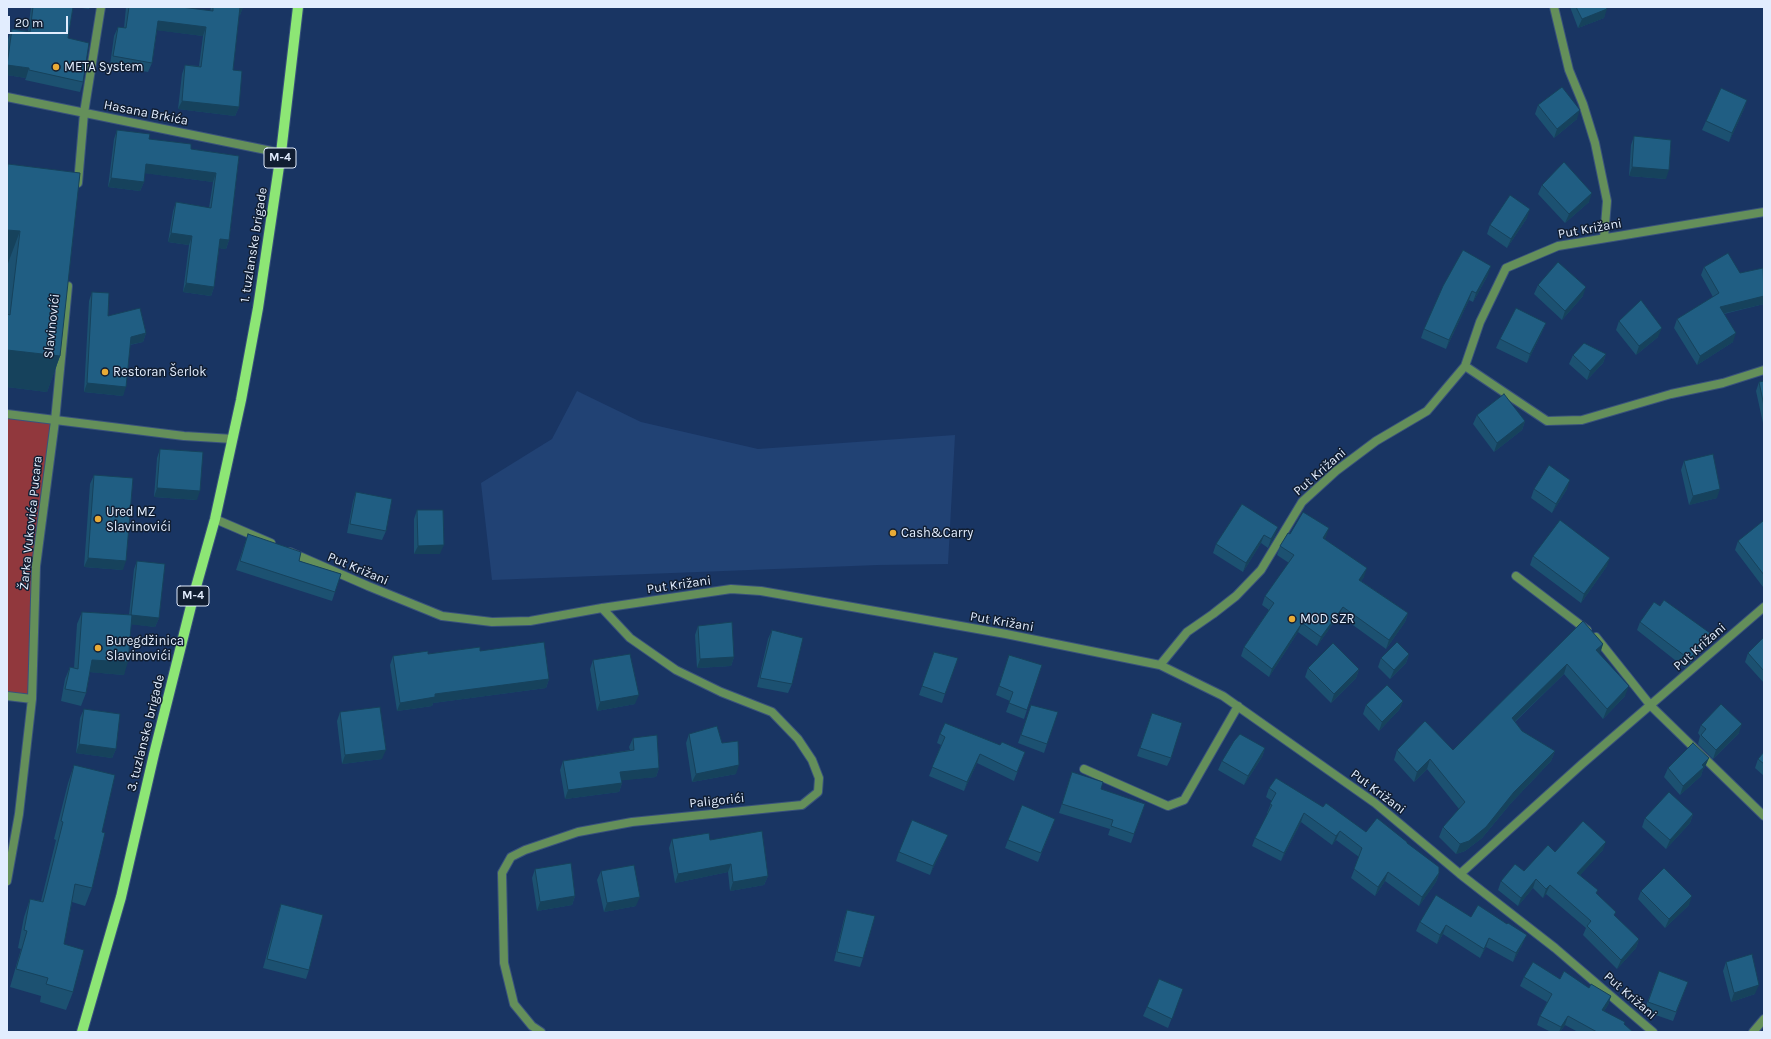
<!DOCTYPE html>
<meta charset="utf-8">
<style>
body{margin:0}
#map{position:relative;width:1771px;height:1039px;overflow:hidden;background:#193563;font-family:Karla,sans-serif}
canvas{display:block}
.frame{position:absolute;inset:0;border:8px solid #e2edfe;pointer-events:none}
.scale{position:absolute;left:8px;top:16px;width:60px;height:18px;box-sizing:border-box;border:2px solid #e2edfe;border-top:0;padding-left:5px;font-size:12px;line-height:14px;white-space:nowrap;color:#e2edfe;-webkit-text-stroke:3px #111e32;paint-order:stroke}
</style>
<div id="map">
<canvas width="1771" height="1039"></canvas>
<div class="frame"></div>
<div class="scale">20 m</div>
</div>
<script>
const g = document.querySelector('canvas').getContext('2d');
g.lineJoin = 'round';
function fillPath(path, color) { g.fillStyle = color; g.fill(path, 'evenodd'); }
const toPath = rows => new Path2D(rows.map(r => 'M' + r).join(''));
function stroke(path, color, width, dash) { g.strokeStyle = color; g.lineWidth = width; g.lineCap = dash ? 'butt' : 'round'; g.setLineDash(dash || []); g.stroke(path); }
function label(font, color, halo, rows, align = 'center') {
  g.font = font + ' Karla,sans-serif'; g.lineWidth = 3; g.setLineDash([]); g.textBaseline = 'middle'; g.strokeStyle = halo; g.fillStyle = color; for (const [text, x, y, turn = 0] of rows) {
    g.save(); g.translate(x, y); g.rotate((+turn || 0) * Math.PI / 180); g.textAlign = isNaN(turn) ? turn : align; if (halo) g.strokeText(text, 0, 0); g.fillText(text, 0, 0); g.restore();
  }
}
fillPath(toPath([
 [577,391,641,422,758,449,955,435,948,564,878,565,492,580,481,483,552,439]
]), '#214274');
fillPath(toPath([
 [7,414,55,421,36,566,32,699,7,696]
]), '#91383d');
const street = toPath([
 [1554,7,1569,70,1583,104,1595,143,1607,201,1604,238],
 [7,97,281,153],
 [78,183,84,113,101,7],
 [1465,366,1547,421,1582,420,1671,394,1723,383,1764,370],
 [7,414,184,436,233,439],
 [215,519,271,543],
 [290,552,368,586,442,616,492,622,530,621,602,608,731,589,761,591,1006,634,1160,665,1223,696,1375,803,1460,874,1555,948,1653,1032],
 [1516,576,1587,630],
 [1596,637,1651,706,1764,816],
 [1160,665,1187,632,1213,614,1236,596,1261,570,1302,502,1336,471,1376,441,1427,411,1465,366,1480,322,1506,268,1558,246,1764,212],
 [7,696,32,699],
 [1084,769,1168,806,1184,800,1238,706],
 [1460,874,1582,764,1764,607],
 [7,881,19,814,32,699,36,566,55,421,68,286],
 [541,1032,532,1026,514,1004,504,963,502,873,511,857,525,850,578,832,632,822,802,805,818,792,819,778,812,760,798,739,772,712,721,692,676,670,630,638,602,608],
 [1753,1032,1764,1019]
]);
const primary = toPath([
 [82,1032,121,897,154,754,194,594,215,519,241,400,258,308,281,153,298,7]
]);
stroke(street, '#39527c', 10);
stroke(primary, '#39527c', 12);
stroke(street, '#648f5a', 8);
stroke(primary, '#8de675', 10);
fillPath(toPath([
 [31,7,73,7,68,38,83,82,80,92,25,80,26,78,7,75,7,48,8,39,12,29,28,31],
 [74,7,90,7,89,9],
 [126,7,181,7,210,11,211,7,243,7,240,15,239,15,233,70,239,107,235,116,178,109,182,74,185,65,199,66,203,36,157,30,152,63,148,72,110,65,114,36,118,27,124,28],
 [1570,7,1606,7,1604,18,1578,28],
 [1747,100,1744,109,1729,142,1702,130,1706,121],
 [1538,105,1577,119,1554,138,1535,114],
 [117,130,149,139,191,149,239,156,229,240,226,249,219,248,214,287,211,296,183,292,189,245,168,242,173,211,176,202,209,208,213,182,145,173,144,182,140,191,108,187,114,139],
 [1634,136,1666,179,1629,176,1631,145],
 [8,164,60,356,47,392,7,387,7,166],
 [1542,185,1589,202,1565,223,1538,194],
 [1527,218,1507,248,1487,234,1490,225],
 [1704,267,1740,273,1764,304,1724,314,1733,342,1697,365,1674,328,1677,319,1713,297,1701,275],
 [1488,275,1473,302,1469,300,1446,349,1421,338,1424,329],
 [1538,285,1583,296,1562,320,1534,294],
 [92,292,108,316,146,333,143,342,130,345,123,396,84,392,89,301],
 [1619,321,1658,337,1636,355,1616,330],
 [1546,323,1542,332,1527,363,1496,348,1500,339],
 [1606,354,1603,363,1587,380,1569,364,1573,355],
 [1764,381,1764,423,1763,423,1756,391,1759,382],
 [1477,415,1525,421,1522,430,1494,452,1473,424],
 [160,449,197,500,154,497,157,458],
 [1684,461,1717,498,1689,505,1681,470],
 [94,475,123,570,84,567,90,484],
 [1534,489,1567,489,1552,513,1531,498],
 [356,492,386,531,382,540,347,533,353,501],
 [1242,504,1275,536,1268,548,1261,543,1243,572,1213,553,1216,544],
 [417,510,440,554,414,554,414,519],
 [1764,523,1764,586,1763,587,1735,550,1738,541],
 [248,534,299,561,341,574,332,601,236,570],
 [1290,534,1326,537,1324,539,1364,577,1361,581,1408,613,1405,622,1386,649,1339,615,1317,646,1298,632,1269,677,1241,656,1244,647,1269,610,1262,605,1265,596,1289,563,1277,555,1280,546],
 [1533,556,1607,566,1581,603,1530,565],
 [137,561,159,618,155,627,131,624,124,675,90,672,86,693,81,706,61,701,65,679,70,667,74,668,77,624,82,612,129,615,134,569],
 [1660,606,1710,633,1707,642,1691,663,1685,668,1637,630,1640,622],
 [1583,621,1603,644,1599,654,1625,696,1603,719,1564,674,1515,722,1522,731,1555,751,1551,761,1511,803,1482,838,1465,851,1456,854,1439,837,1443,827,1459,809,1427,769,1414,782,1394,760,1397,750,1453,750],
 [698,626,734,657,731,666,697,668,695,635],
 [772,630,792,684,788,693,757,687,768,639],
 [1764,637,1764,683,1745,662,1748,653],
 [480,651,549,679,546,688,433,703,432,706,397,711,390,665,393,656],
 [934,652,945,694,942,703,919,695],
 [1409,654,1406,663,1390,679,1378,667,1381,658],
 [1009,655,1027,710,1024,719,1006,712,1010,701,996,695],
 [593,660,635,704,597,711,590,669],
 [1308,668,1359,669,1356,678,1331,703,1305,677],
 [1403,701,1399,710,1379,731,1363,714,1366,705],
 [1031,705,1047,744,1044,753,1018,743],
 [84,709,116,749,112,758,76,753,80,718],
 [340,712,382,759,342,764,337,721],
 [1152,713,1171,758,1167,766,1137,756],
 [1701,725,1739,733,1713,759,1698,744,1700,736,1698,733],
 [689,734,722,743,736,774,692,782,686,743],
 [940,734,1000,745,1025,752,1014,781,977,763,964,791,929,776,941,745,937,743],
 [633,738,659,768,656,777,622,780,622,783,619,792,565,799,560,770,563,761,630,750,629,747],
 [1265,748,1262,757,1244,785,1218,770,1222,761],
 [1764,752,1764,776,1755,768,1758,759],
 [74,765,102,832,92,888,85,906,72,902,64,944,73,992,66,1010,40,1002,41,996,10,987,21,949,18,948,24,917,30,899,41,901,56,840,54,839,68,783],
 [1705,767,1703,769,1701,776,1680,795,1664,777,1668,768],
 [1072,772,1101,789,1145,804,1131,843,1108,835,1110,829,1059,813],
 [1269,788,1323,807,1366,832,1407,843,1439,873,1436,882,1419,906,1385,881,1375,896,1351,878,1359,857,1336,840,1332,845,1301,822,1281,861,1252,846,1255,838,1268,814,1267,813,1272,801,1266,797],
 [1693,814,1690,823,1666,849,1642,827,1645,818],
 [1055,819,1038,862,1005,848,1008,840],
 [672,839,710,840,768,876,764,885,730,891,728,872,675,883,669,848],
 [944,844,930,875,896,861,899,852],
 [1603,850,1580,875,1597,894,1615,916,1639,939,1636,948,1617,969,1583,935,1586,928,1546,894,1543,898,1533,888,1518,906,1498,890,1501,881,1524,871,1555,852],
 [535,869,575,896,572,905,537,911,532,878],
 [601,871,636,906,604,912,597,880],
 [1641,891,1689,905,1665,928,1638,899],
 [281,904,309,970,306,979,263,968,278,913],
 [847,910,863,958,860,967,834,961,844,919],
 [1471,917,1523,943,1513,962,1486,947,1480,958,1443,934,1437,944,1416,931,1420,922],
 [1726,962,1755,994,1731,1002,1723,971],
 [1659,971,1688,982,1673,1021,1644,1011],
 [1524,977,1560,979,1589,988,1611,996,1608,1005,1604,1011,1624,1024,1633,1032,1578,1032,1565,1025,1560,1032,1551,1032,1537,1025,1540,1016,1547,1002,1520,986],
 [1183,989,1168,1028,1143,1016,1147,1007]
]), '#1c5171');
fillPath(toPath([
 [240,7,243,7,240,15,237,15],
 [1607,9,1604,18,1578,28,1582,19],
 [158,21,206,27,203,36,155,30],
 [7,65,29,68,26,78,7,75],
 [1747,100,1744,109,1729,142,1732,133],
 [182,101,239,107,235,116,178,109],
 [1580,110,1577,119,1554,138,1557,129],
 [146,164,216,173,213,182,143,173],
 [1632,167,1669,170,1666,179,1629,176],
 [111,178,144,182,140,191,108,187],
 [1592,193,1589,202,1565,223,1569,214],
 [1530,209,1527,218,1507,248,1511,239],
 [7,230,20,231,7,266],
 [171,233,192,236,189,245,168,242],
 [220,239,229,240,226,249,217,248],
 [1491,266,1488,275,1473,302,1476,293],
 [186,283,214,287,211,296,183,292],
 [1586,287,1583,296,1562,320,1565,311],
 [1472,291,1469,300,1446,349,1449,340],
 [1764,296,1764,304,1717,315,1720,307],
 [1546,323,1542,332,1527,363,1530,354],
 [1662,328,1658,337,1636,355,1639,346],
 [146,333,143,342,128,345,131,337],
 [1736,333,1733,342,1697,365,1700,356],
 [7,350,60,356,47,392,7,387],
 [1606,354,1603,363,1587,380,1590,371],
 [87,383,126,387,123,396,84,392],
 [1525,421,1522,430,1494,452,1497,443],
 [1570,480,1567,489,1552,513,1556,504],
 [157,488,200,491,197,500,154,497],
 [1720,489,1717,498,1689,505,1693,496],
 [1278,527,1275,536,1268,548,1271,539],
 [1329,528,1326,537,1320,547,1323,538],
 [1264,535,1261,543,1243,572,1246,563],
 [444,545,440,554,414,554,418,546],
 [88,558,126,561,123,570,84,567],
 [1610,558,1607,566,1581,603,1584,594],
 [1367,568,1364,577,1355,589,1359,580],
 [1343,607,1339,615,1317,646,1321,637],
 [1408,613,1405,622,1386,649,1389,640],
 [131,615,159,618,155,627,128,624],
 [1302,623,1298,632,1269,677,1272,669],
 [1710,633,1707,642,1691,663,1685,668,1689,659],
 [1603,644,1600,654,1592,660,1596,650],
 [1409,654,1406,663,1390,679,1394,670],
 [734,657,731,666,697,668,700,659],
 [92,660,128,662,124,675,88,672],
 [1567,664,1564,674,1508,728,1512,718],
 [1359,669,1356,678,1331,703,1334,694],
 [549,679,546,688,433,703,432,706,397,711,400,703,435,694],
 [1629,686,1625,696,1603,719,1607,709],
 [639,695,635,704,597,711,600,702],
 [1403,701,1399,710,1379,731,1382,722],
 [1742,724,1739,733,1713,759,1716,750],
 [79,744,116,749,112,758,76,753],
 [1265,748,1262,757,1244,785,1248,776],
 [386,750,382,759,342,764,345,755],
 [1555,751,1551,761,1511,803,1482,838,1465,851,1456,854,1460,844,1514,792],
 [980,754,977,763,964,791,967,782],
 [1709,758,1705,767,1703,769,1701,776,1680,795,1683,786],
 [1430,759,1427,769,1414,782,1417,772],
 [739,765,736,774,692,782,696,774],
 [659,768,656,777,617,781,620,772],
 [622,783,619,792,565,799,568,790],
 [1304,813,1301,822,1281,861,1284,853],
 [1693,814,1690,823,1666,849,1670,840],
 [1340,831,1336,840,1332,845,1336,836],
 [948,835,944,844,930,875,933,866],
 [1606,842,1603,850,1574,882,1577,873],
 [731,864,728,872,675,883,678,874],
 [1388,872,1385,881,1375,896,1378,887],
 [1439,873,1436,882,1419,906,1422,897],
 [768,876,764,885,730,891,733,882],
 [1536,879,1533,888,1518,906,1521,898],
 [1550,885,1546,894,1543,898,1546,889],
 [575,896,572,905,537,911,540,902],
 [1692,896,1689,905,1665,928,1669,919],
 [640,897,636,906,604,912,607,903],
 [1446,925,1443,934,1437,944,1440,935],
 [1527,935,1523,943,1513,962,1516,953],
 [1489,938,1486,947,1480,958,1484,949],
 [1639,939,1636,948,1617,969,1621,960],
 [1759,985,1755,994,1731,1002,1734,993],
 [1611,996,1608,1005,1599,1019,1602,1010],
 [1568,1016,1565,1025,1560,1032,1559,1032,1561,1027]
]), '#16425c');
const building = toPath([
 [33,7,73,7,68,38,89,43,83,82,29,70,29,68,7,65,12,29,30,32,33,7],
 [129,7,181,7,213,11,213,7,240,7,233,70,242,71,239,107,182,101,185,65,201,67,206,27,158,21,152,63,113,56,118,27,126,28,129,7],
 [1576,7,1606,7,1607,9,1582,19,1576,7],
 [1562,87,1580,110,1557,129,1538,105,1562,87],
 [1721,88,1747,100,1732,133,1706,121,1721,88],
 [117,130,150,134,149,139,191,144,191,149,239,156,229,240,220,239,214,287,186,283,192,236,171,233,176,202,211,208,216,173,146,164,144,182,111,178,117,130],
 [1634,136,1671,140,1669,170,1632,167,1634,136],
 [1564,162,1592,193,1569,214,1542,185,1564,162],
 [8,164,80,173,60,356,7,350,7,314,10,315,20,231,7,230,7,171,8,164],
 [1510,195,1530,209,1511,239,1490,225,1510,195],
 [1463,250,1491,266,1476,293,1472,291,1449,340,1424,329,1443,286,1463,250],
 [1728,253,1740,273,1763,268,1764,296,1720,307,1736,333,1700,356,1677,319,1719,293,1704,267,1728,253],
 [1558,262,1586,287,1565,311,1538,285,1558,262],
 [92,292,109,293,108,316,140,308,146,333,131,337,126,387,87,383,92,292],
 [1641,300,1662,328,1639,346,1619,321,1641,300],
 [1516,308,1546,323,1530,354,1500,339,1516,308],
 [1584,343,1606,354,1590,371,1573,355,1584,343],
 [1764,381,1764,406,1759,382,1764,381],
 [1504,394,1525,421,1497,443,1477,415,1504,394],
 [160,449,203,452,200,491,157,488,160,449],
 [1713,454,1720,489,1693,496,1684,461,1713,454],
 [1549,465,1570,480,1556,504,1534,489,1549,465],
 [94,475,133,478,126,561,88,558,94,475],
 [356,492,392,499,386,531,350,524,356,492],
 [1242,504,1278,527,1271,539,1264,535,1246,563,1216,544,1242,504],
 [417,510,443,510,444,545,418,546,417,510],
 [1303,512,1329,528,1323,538,1367,568,1359,580,1408,613,1389,640,1343,607,1321,637,1302,623,1272,669,1244,647,1274,603,1265,596,1294,555,1280,546,1288,533,1290,534,1303,512],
 [1560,520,1610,558,1584,594,1533,556,1560,520],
 [1763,521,1764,523,1764,575,1738,541,1763,521],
 [248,534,301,552,299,561,341,574,335,592,240,561,248,534],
 [137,561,165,564,159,618,131,615,137,561],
 [1664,600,1710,633,1694,654,1689,659,1640,622,1654,602,1660,606,1664,600],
 [82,612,132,615,128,662,92,660,86,693,65,689,70,667,78,669,82,612],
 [1583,621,1603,644,1596,650,1629,686,1607,709,1567,664,1512,718,1522,731,1555,751,1514,792,1486,827,1469,841,1460,844,1443,827,1465,802,1430,759,1417,772,1397,750,1425,721,1453,750,1583,621],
 [732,622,734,657,700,659,698,626,732,622],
 [772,630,803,638,792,684,760,678,772,630],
 [1764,637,1764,671,1748,653,1764,637],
 [544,642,549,679,435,694,435,697,400,703,393,656,428,651,428,654,480,647,480,651,544,642],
 [1397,642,1409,654,1394,670,1381,658,1397,642],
 [1333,643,1359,669,1334,694,1308,668,1333,643],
 [934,652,958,658,945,694,922,686,934,652],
 [630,654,639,695,600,702,593,660,630,654],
 [1009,655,1042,665,1027,710,1009,703,1013,692,999,686,1009,655],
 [1387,685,1403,701,1382,722,1366,705,1387,685],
 [1721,704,1742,724,1716,750,1701,735,1706,729,1701,725,1721,704],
 [1031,705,1058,712,1047,744,1021,735,1031,705],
 [380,707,386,750,345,755,340,712,380,707],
 [84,709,120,714,116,749,79,744,84,709],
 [1152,713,1182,723,1171,758,1140,748,1152,713],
 [945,723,1000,745,1002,742,1025,752,1017,772,980,754,967,782,932,767,945,737,940,734,945,723],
 [717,726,722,743,738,741,739,765,696,774,689,734,717,726],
 [1240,734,1265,748,1248,776,1222,761,1234,741,1240,734],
 [657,735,659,768,620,772,622,783,568,790,563,761,634,750,633,738,657,735],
 [1693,743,1709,758,1702,765,1704,767,1683,786,1668,768,1693,743],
 [1764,752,1764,764,1758,759,1764,752],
 [74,765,115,775,102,832,105,833,92,888,75,884,64,944,84,950,73,992,46,984,48,978,16,969,27,931,24,930,30,899,43,902,63,822,61,821,74,765],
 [1072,772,1103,782,1101,789,1145,804,1134,834,1111,826,1113,820,1062,804,1072,772],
 [1276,778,1323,807,1326,803,1366,832,1377,818,1407,842,1407,843,1439,867,1439,873,1422,897,1388,872,1378,887,1354,869,1362,848,1340,831,1336,836,1304,813,1284,853,1255,838,1272,805,1270,804,1276,793,1269,788,1276,778],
 [1669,792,1693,814,1670,840,1645,818,1669,792],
 [1022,805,1055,819,1041,853,1008,840,1022,805],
 [912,820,948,835,933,866,899,852,912,820],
 [1583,821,1606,842,1577,873,1598,890,1596,893,1616,912,1614,915,1639,939,1621,960,1587,926,1591,921,1550,885,1546,889,1536,879,1521,898,1501,881,1515,864,1524,871,1548,845,1555,852,1583,821],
 [762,831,768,876,733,882,731,864,678,874,672,839,709,833,710,840,762,831],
 [571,863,575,896,540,902,535,869,571,863],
 [634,865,640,897,607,903,601,871,634,865],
 [1664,868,1692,896,1669,919,1641,891,1664,868],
 [1436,895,1471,917,1478,905,1507,924,1508,923,1527,935,1516,953,1489,938,1484,949,1446,925,1440,935,1420,922,1436,895],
 [281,904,323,915,309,970,267,959,281,904],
 [847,910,875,916,863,958,837,952,847,910],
 [1752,954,1759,985,1734,993,1726,962,1752,954],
 [1533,962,1560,979,1564,971,1589,988,1591,984,1611,996,1602,1010,1625,1022,1624,1024,1633,1032,1597,1032,1568,1016,1561,1027,1540,1016,1552,994,1524,977,1533,962],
 [1659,971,1688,982,1676,1012,1648,1002,1659,971],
 [1159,979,1183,989,1172,1019,1147,1007,1159,979]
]);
fillPath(building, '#205e83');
stroke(building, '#16425c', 1);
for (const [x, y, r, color] of [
 [56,67,4,"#e8ab37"],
 [105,372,4,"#e8ab37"],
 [98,519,4,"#e8ab37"],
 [893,533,4,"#e8ab37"],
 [1292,619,4,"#e8ab37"],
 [98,648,4,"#e8ab37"]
]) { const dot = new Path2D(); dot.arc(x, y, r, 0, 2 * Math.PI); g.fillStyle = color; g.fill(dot); stroke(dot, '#111e32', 1.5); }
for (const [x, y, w] of [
 [280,158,32],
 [193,596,32]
]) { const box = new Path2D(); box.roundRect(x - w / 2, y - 10, w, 20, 3); g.fillStyle = '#111e32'; g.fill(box); stroke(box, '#e2edfe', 1); }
label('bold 12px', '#e2edfe', null, [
 ["M-4",280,158],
 ["M-4",193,596]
]);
label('13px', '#e2edfe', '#111e32', [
 ["META System",64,67],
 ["Restoran Šerlok",113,372],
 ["Ured MZ",106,512],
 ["Slavinovići",106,527],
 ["Cash&Carry",901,533],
 ["MOD SZR",1300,619],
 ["Buregdžinica",106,641],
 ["Slavinovići",106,656]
], 'left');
label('13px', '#e2edfe', '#111e32', [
 ["Hasana Brkića",146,113,11],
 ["Put Križani",1590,229,-10],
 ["1. tuzlanske brigade",254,245,-81],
 ["Slavinovići",52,326,-84],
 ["Put Križani",1320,472,-41],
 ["Žarka Vukovića Pucara",31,523,-84],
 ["Put Križani",358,569,23],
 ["Put Križani",679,585,-8],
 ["Put Križani",1002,622,10],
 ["Put Križani",1700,647,-41],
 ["3. tuzlanske brigade",146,733,-76],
 ["Put Križani",1378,792,37],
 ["Paligorići",717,801,-6],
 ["Put Križani",1630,996,41]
]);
</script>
